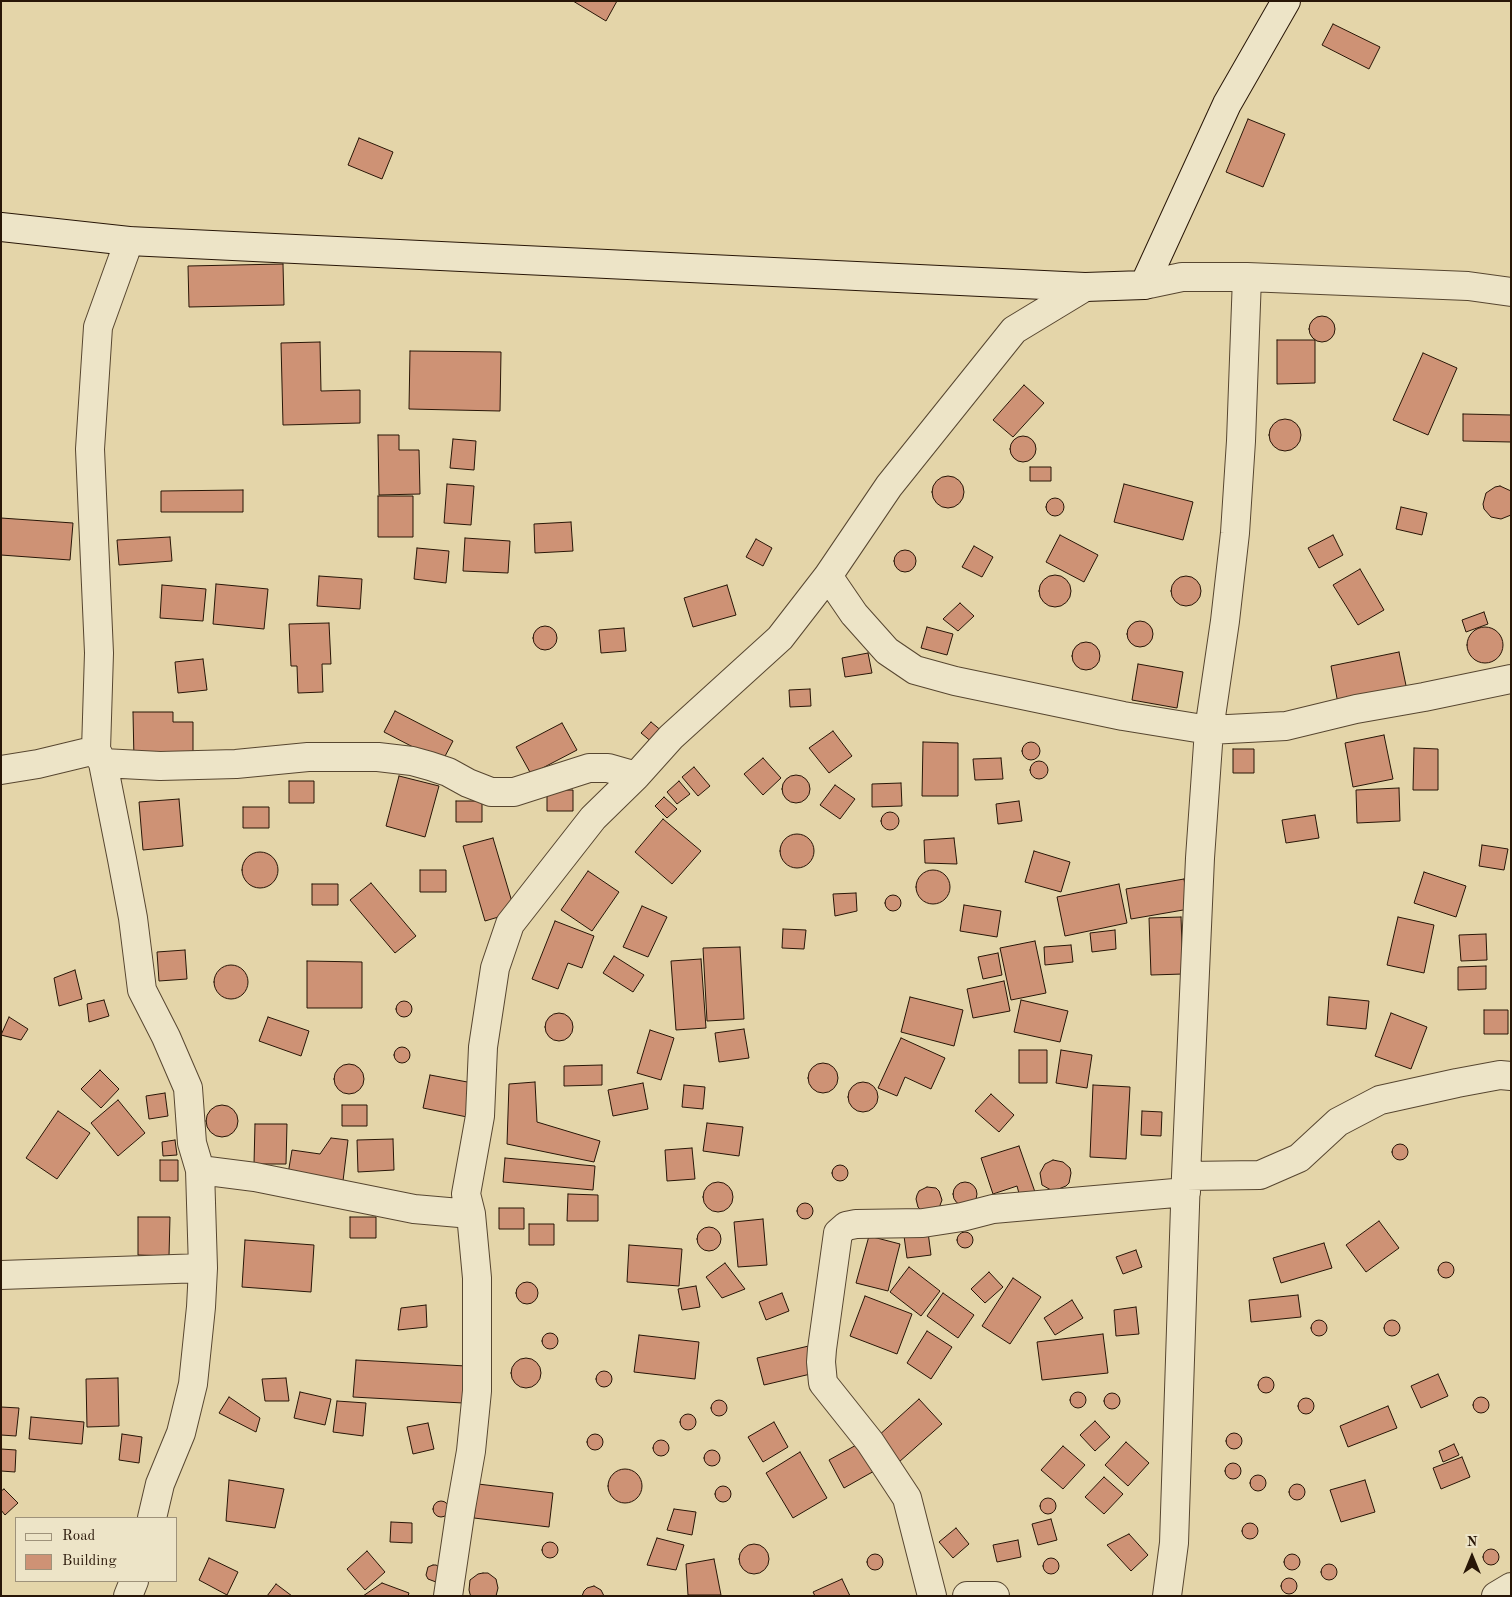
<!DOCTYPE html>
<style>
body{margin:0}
#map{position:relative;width:1512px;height:1597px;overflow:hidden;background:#e4d5a9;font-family:"Old Standard TT",serif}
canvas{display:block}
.frame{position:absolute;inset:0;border:2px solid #281607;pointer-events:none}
.legend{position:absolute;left:15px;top:1517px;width:162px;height:65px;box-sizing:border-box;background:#ede4c7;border:1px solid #9e927a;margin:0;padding:6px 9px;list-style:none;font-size:15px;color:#281607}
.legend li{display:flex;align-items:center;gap:10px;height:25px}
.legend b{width:25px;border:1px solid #9e927a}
.north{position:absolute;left:1447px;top:1532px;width:50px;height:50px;-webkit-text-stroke:4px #ede4c7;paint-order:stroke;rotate:0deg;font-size:14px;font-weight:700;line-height:20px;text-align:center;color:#281607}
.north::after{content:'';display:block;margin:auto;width:18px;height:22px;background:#281607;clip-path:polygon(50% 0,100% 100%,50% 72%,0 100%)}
</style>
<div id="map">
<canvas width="1512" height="1597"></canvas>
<div class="frame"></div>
<ul class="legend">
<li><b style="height:6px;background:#ede4c7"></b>Road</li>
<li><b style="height:14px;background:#ce9275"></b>Building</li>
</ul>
<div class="north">N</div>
</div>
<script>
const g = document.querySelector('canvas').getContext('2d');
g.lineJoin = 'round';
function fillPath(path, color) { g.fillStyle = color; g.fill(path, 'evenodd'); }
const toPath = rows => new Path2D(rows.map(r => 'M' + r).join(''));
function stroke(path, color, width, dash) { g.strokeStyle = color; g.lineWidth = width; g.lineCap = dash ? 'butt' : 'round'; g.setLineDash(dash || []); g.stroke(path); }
const building = toPath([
 [573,1,617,1,606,21,573,1],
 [1333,24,1380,47,1369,69,1322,45,1333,24],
 [1248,119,1285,134,1263,187,1226,172,1248,119],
 [359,138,393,152,382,179,348,165,359,138],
 [283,264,284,305,189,307,188,266,283,264],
 '1309 329a13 13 0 1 1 26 0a13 13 0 1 1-26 0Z',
 [1277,340,1315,340,1315,383,1277,384,1277,340],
 [320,342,321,391,360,390,360,423,283,425,281,343,320,342],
 [410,351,501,352,500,411,409,409,410,351],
 [1423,353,1457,368,1428,435,1393,420,1423,353],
 [1024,385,1044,403,1013,437,993,420,1024,385],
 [1463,414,1511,415,1511,442,1463,441,1463,414],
 '1269 435a16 16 0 1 1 32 0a16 16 0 1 1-32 0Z',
 [378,435,399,435,399,450,419,450,420,494,379,495,378,435],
 '1010 449a13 13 0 1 1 26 0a13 13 0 1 1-26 0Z',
 [453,439,476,441,474,470,450,468,453,439],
 [1030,467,1051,467,1051,481,1030,481,1030,467],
 '932 492a16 16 0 1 1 32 0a16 16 0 1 1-32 0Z',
 [447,484,474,486,471,525,444,523,447,484],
 [1124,484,1193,502,1183,540,1114,522,1124,484],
 [1500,486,1511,491,1511,515,1501,519,1491,517,1484,509,1483,504,1486,493,1495,487,1500,486],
 [243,490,243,512,161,512,161,491,243,490],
 [378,496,413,496,413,537,378,537,378,496],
 '1046 507a9 9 0 1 1 18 0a9 9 0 1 1-18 0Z',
 [1401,507,1427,513,1422,535,1396,529,1401,507],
 [1,518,73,523,70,560,1,555,1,518],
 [571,522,573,551,535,553,534,524,571,522],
 [1060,535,1098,555,1084,582,1046,562,1060,535],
 [1333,535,1343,555,1319,568,1308,548,1333,535],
 [170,537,172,561,119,565,117,540,170,537],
 [465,538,510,541,508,573,463,571,465,538],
 [756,539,772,548,763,566,746,557,756,539],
 [974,546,993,557,982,577,962,567,974,546],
 [417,548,449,551,446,583,414,579,417,548],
 '894 561a11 11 0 1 1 22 0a11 11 0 1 1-22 0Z',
 [1360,569,1384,610,1358,625,1333,585,1360,569],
 '1039 591a16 16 0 1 1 32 0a16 16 0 1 1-32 0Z',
 '1171 591a15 15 0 1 1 30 0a15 15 0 1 1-30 0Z',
 [319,576,362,579,360,609,317,606,319,576],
 [216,584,268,589,264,629,213,624,216,584],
 [162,585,206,589,203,621,160,618,162,585],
 [727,585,736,615,693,627,684,598,727,585],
 [960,603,974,616,958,631,943,619,960,603],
 [1484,612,1488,624,1466,632,1462,620,1484,612],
 '1127 634a13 13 0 1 1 26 0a13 13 0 1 1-26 0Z',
 [329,623,331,664,322,664,323,692,298,693,297,666,291,666,289,624,329,623],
 '533 638a12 12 0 1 1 24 0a12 12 0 1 1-24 0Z',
 [927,627,953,634,947,655,921,648,927,627],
 '1467 645a18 18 0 1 1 36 0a18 18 0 1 1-36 0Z',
 [624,628,626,651,601,653,599,630,624,628],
 '1072 656a14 14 0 1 1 28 0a14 14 0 1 1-28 0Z',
 [1399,652,1408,695,1339,709,1331,666,1399,652],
 [868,653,872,673,845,677,842,658,868,653],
 [203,659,207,690,178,693,175,662,203,659],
 [1138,664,1183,672,1177,708,1132,700,1138,664],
 [810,689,811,706,790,707,789,690,810,689],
 [395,711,453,741,442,762,384,732,395,711],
 [133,712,173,712,173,722,193,722,193,759,134,760,133,712],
 [651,722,663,732,653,743,641,733,651,722],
 [562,723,577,750,531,774,516,747,562,723],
 [833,731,852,756,829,773,809,748,833,731],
 [1384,735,1393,779,1353,787,1345,743,1384,735],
 [923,742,958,743,958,796,922,796,923,742],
 '1022 751a9 9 0 1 1 18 0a9 9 0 1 1-18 0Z',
 [1414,748,1438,749,1438,790,1413,790,1414,748],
 [1233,749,1254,749,1254,773,1233,773,1233,749],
 [763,758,781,778,763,795,744,774,763,758],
 [1001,758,1003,779,975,780,973,759,1001,758],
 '1030 770a9 9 0 1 1 18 0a9 9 0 1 1-18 0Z',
 [694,767,710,786,698,796,682,777,694,767],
 '782 789a14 14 0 1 1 28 0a14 14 0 1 1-28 0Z',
 [399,776,439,786,425,837,386,826,399,776],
 [289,781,314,781,314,803,289,803,289,781],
 [679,781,690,794,677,804,667,792,679,781],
 [901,783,902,806,872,807,872,784,901,783],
 [835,785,855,799,840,819,820,805,835,785],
 [1399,788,1400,821,1357,823,1356,790,1399,788],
 [547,790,573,790,573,811,547,811,547,790],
 [664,797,677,809,667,818,655,806,664,797],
 [179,799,183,846,143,850,139,802,179,799],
 [456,801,482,801,482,822,456,822,456,801],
 [1019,801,1022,821,998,824,996,804,1019,801],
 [243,807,269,807,269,828,243,828,243,807],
 '881 821a9 9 0 1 1 18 0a9 9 0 1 1-18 0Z',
 [1315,815,1319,838,1286,843,1282,820,1315,815],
 [663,819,701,851,672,884,635,852,663,819],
 '780 851a17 17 0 1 1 34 0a17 17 0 1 1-34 0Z',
 [493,838,515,912,485,921,463,846,493,838],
 [954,838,957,864,925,863,924,840,954,838],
 [1482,845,1508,849,1504,870,1479,866,1482,845],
 [1034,851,1070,862,1061,892,1025,882,1034,851],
 '242 870a18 18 0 1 1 36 0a18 18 0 1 1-36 0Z',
 '916 887a17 17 0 1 1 34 0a17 17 0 1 1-34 0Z',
 [420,870,446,870,446,892,420,892,420,870],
 [588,871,619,892,592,931,561,910,588,871],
 [1424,872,1466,886,1456,917,1414,903,1424,872],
 [1184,879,1189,909,1131,919,1126,889,1184,879],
 [371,883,416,936,395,953,350,900,371,883],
 [312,884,338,884,338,905,312,905,312,884],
 [1119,884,1127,923,1065,936,1057,897,1119,884],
 [856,893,857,911,835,916,833,894,856,893],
 '885 903a8 8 0 1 1 16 0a8 8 0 1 1-16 0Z',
 [964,905,1001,911,997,937,960,931,964,905],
 [642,906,667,917,648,957,623,947,642,906],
 [1181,917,1183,974,1151,975,1149,918,1181,917],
 [1398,917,1434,925,1424,973,1387,965,1398,917],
 [555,921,594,936,582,968,568,963,558,989,532,979,555,921],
 [783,929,806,930,804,949,782,948,783,929],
 [1115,930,1116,949,1092,952,1090,933,1115,930],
 [1486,934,1487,960,1461,961,1459,935,1486,934],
 [1035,941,1046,993,1011,1000,1000,948,1035,941],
 [1071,945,1073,962,1045,965,1044,947,1071,945],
 [740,947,744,1019,707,1021,703,948,740,947],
 [185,950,187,979,159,981,157,952,185,950],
 [998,953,1002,975,983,979,978,957,998,953],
 [614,956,644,975,633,992,603,973,614,956],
 [701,959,706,1028,676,1030,671,961,701,959],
 [307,961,362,962,362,1008,307,1008,307,961],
 '214 982a17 17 0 1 1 34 0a17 17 0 1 1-34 0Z',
 [1486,966,1486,989,1458,990,1458,967,1486,966],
 [75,970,82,999,59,1006,54,978,75,970],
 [1004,981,1010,1011,973,1018,967,989,1004,981],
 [910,997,963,1010,954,1046,901,1032,910,997],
 [1329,997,1369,1001,1366,1029,1327,1025,1329,997],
 [104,1000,109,1016,89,1022,87,1004,104,1000],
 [1021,1000,1068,1011,1060,1042,1014,1032,1021,1000],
 '396 1009a8 8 0 1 1 16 0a8 8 0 1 1-16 0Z',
 [1484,1010,1508,1010,1508,1034,1484,1034,1484,1010],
 '545 1027a14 14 0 1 1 28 0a14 14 0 1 1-28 0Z',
 [1391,1013,1427,1027,1411,1069,1375,1056,1391,1013],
 [9,1017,28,1029,21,1040,1,1035,9,1017],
 [268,1017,309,1031,301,1056,259,1041,268,1017],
 [744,1029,749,1058,719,1062,715,1033,744,1029],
 [650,1030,674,1038,661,1080,637,1073,650,1030],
 [901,1038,945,1058,931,1089,905,1077,897,1096,878,1088,901,1038],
 '394 1055a8 8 0 1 1 16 0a8 8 0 1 1-16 0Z',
 [1019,1050,1047,1050,1047,1083,1019,1083,1019,1050],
 [1061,1050,1092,1055,1087,1088,1056,1083,1061,1050],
 '808 1078a15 15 0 1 1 30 0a15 15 0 1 1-30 0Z',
 '334 1079a15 15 0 1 1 30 0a15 15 0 1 1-30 0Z',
 [602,1065,602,1085,564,1086,564,1066,602,1065],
 [100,1070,119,1089,101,1108,81,1089,100,1070],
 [430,1075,478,1084,472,1118,423,1108,430,1075],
 '848 1097a15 15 0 1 1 30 0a15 15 0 1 1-30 0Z',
 [535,1082,537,1122,600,1141,594,1162,507,1144,509,1084,535,1082],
 [643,1083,648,1109,613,1116,608,1090,643,1083],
 [684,1085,705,1087,703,1109,682,1107,684,1085],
 [1093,1085,1130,1087,1126,1159,1090,1157,1093,1085],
 [165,1093,168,1116,149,1119,146,1096,165,1093],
 [991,1094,1014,1115,999,1132,975,1111,991,1094],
 [118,1100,145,1133,118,1156,91,1123,118,1100],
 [342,1105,367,1105,367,1126,342,1126,342,1105],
 '206 1121a16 16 0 1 1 32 0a16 16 0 1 1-32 0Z',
 [58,1111,90,1133,57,1179,26,1158,58,1111],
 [1142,1111,1162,1112,1161,1136,1141,1135,1142,1111],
 [707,1123,743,1127,739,1156,703,1151,707,1123],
 [255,1124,287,1124,286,1164,254,1164,255,1124],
 [331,1138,348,1140,343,1181,288,1174,292,1150,320,1154,331,1138],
 [393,1139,394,1170,358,1172,357,1140,393,1139],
 [175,1140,177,1155,163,1156,162,1142,175,1140],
 '1392 1152a8 8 0 1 1 16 0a8 8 0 1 1-16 0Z',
 [1019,1146,1035,1192,1020,1197,1017,1186,993,1194,981,1158,1019,1146],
 [692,1148,695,1179,667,1181,665,1150,692,1148],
 [505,1158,595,1166,593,1190,503,1182,505,1158],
 [160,1160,178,1160,178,1181,160,1181,160,1160],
 [1053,1160,1063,1162,1070,1168,1071,1173,1069,1183,1066,1186,1056,1190,1051,1190,1042,1185,1040,1173,1045,1164,1053,1160],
 '832 1173a8 8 0 1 1 16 0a8 8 0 1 1-16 0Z',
 '953 1194a12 12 0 1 1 24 0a12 12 0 1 1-24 0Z',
 '703 1197a15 15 0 1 1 30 0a15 15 0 1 1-30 0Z',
 [927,1187,936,1188,939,1191,942,1200,939,1208,921,1210,918,1207,916,1199,917,1195,919,1191,927,1187],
 [568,1194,598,1195,598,1221,567,1221,568,1194],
 '797 1211a8 8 0 1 1 16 0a8 8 0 1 1-16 0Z',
 [499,1208,524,1208,524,1229,499,1229,499,1208],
 [138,1217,170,1217,169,1256,138,1255,138,1217],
 [350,1217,376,1217,376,1238,350,1238,350,1217],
 [763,1219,767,1265,738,1267,734,1222,763,1219],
 [1379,1221,1399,1248,1366,1272,1346,1245,1379,1221],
 [529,1224,554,1224,554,1245,529,1245,529,1224],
 '697 1239a12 12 0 1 1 24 0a12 12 0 1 1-24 0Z',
 '957 1240a8 8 0 1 1 16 0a8 8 0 1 1-16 0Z',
 [928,1232,931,1255,907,1258,904,1236,928,1232],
 [869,1236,900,1244,888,1291,856,1283,869,1236],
 [245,1240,314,1245,311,1292,242,1287,245,1240],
 [1324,1243,1332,1268,1281,1283,1273,1258,1324,1243],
 [629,1245,682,1249,679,1286,627,1282,629,1245],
 [1136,1250,1142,1267,1123,1274,1116,1257,1136,1250],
 '1438 1270a8 8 0 1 1 16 0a8 8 0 1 1-16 0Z',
 [725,1263,745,1289,722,1298,706,1277,725,1263],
 [909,1267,940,1291,921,1316,890,1292,909,1267],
 [989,1272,1003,1287,985,1303,971,1289,989,1272],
 [1013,1278,1041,1297,1010,1344,982,1326,1013,1278],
 '516 1293a11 11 0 1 1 22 0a11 11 0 1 1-22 0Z',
 [696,1286,700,1307,682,1310,678,1289,696,1286],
 [782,1293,789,1311,766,1320,759,1302,782,1293],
 [943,1293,974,1315,958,1338,927,1316,943,1293],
 [1298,1295,1301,1317,1251,1322,1249,1300,1298,1295],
 [865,1296,912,1314,897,1354,850,1336,865,1296],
 [1072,1300,1083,1318,1055,1335,1044,1318,1072,1300],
 [426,1305,427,1327,398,1330,401,1308,426,1305],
 [1136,1307,1139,1334,1116,1336,1114,1310,1136,1307],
 '1384 1328a8 8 0 1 1 16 0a8 8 0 1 1-16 0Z',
 '1311 1328a8 8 0 1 1 16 0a8 8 0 1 1-16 0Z',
 [927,1331,952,1347,931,1379,907,1363,927,1331],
 '542 1341a8 8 0 1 1 16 0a8 8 0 1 1-16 0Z',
 [1103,1334,1108,1373,1042,1380,1037,1342,1103,1334],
 [639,1335,699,1342,695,1379,634,1372,639,1335],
 [813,1345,819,1372,764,1385,757,1358,813,1345],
 '511 1373a15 15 0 1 1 30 0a15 15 0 1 1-30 0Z',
 [356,1360,466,1366,463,1403,353,1397,356,1360],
 '596 1379a8 8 0 1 1 16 0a8 8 0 1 1-16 0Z',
 [1438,1374,1448,1396,1421,1408,1411,1386,1438,1374],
 '1258 1385a8 8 0 1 1 16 0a8 8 0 1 1-16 0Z',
 [118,1378,119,1426,87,1427,86,1379,118,1378],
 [286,1378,289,1401,265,1401,262,1379,286,1378],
 '1070 1400a8 8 0 1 1 16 0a8 8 0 1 1-16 0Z',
 [300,1392,331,1399,325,1425,294,1418,300,1392],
 '1104 1401a8 8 0 1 1 16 0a8 8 0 1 1-16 0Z',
 '1473 1405a8 8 0 1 1 16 0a8 8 0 1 1-16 0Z',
 [229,1397,260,1418,256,1432,219,1413,229,1397],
 '1298 1406a8 8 0 1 1 16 0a8 8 0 1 1-16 0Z',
 [919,1399,942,1424,899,1462,877,1437,919,1399],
 '711 1408a8 8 0 1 1 16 0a8 8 0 1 1-16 0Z',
 [337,1401,366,1403,363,1436,333,1432,337,1401],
 [1388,1406,1397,1428,1348,1447,1340,1426,1388,1406],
 [1,1407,19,1408,16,1436,1,1435,1,1407],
 '680 1422a8 8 0 1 1 16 0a8 8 0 1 1-16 0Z',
 [31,1417,84,1422,82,1444,29,1439,31,1417],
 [1095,1421,1110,1437,1095,1451,1080,1435,1095,1421],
 [774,1422,788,1447,763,1462,748,1437,774,1422],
 [428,1423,434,1449,413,1454,407,1427,428,1423],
 '1226 1441a8 8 0 1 1 16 0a8 8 0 1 1-16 0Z',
 '587 1442a8 8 0 1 1 16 0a8 8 0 1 1-16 0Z',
 [122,1434,142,1437,139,1463,119,1460,122,1434],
 '653 1448a8 8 0 1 1 16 0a8 8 0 1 1-16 0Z',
 [1126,1442,1149,1463,1128,1486,1105,1465,1126,1442],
 [860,1443,876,1470,844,1488,829,1460,860,1443],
 [1454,1444,1459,1455,1443,1462,1439,1451,1454,1444],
 [1063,1446,1085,1465,1063,1489,1041,1470,1063,1446],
 [1,1449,16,1450,15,1472,1,1471,1,1449],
 '704 1458a8 8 0 1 1 16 0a8 8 0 1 1-16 0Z',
 [800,1452,827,1498,793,1518,766,1473,800,1452],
 [1462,1457,1470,1477,1441,1489,1433,1468,1462,1457],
 '1225 1471a8 8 0 1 1 16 0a8 8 0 1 1-16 0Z',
 '608 1486a17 17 0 1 1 34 0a17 17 0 1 1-34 0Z',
 '1250 1483a8 8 0 1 1 16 0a8 8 0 1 1-16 0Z',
 [1104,1477,1123,1494,1104,1514,1085,1497,1104,1477],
 [229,1480,284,1489,275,1528,226,1521,229,1480],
 [1365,1480,1375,1512,1341,1522,1330,1490,1365,1480],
 '1289 1492a8 8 0 1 1 16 0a8 8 0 1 1-16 0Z',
 [478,1484,553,1493,549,1527,474,1518,478,1484],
 '715 1494a8 8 0 1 1 16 0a8 8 0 1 1-16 0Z',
 [4,1489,18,1503,5,1515,1,1510,1,1491,4,1489],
 '1040 1506a8 8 0 1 1 16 0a8 8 0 1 1-16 0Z',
 '433 1509a8 8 0 1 1 16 0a8 8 0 1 1-16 0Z',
 [674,1509,696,1512,692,1535,667,1530,674,1509],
 [1051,1519,1057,1540,1038,1545,1032,1524,1051,1519],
 [391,1522,412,1523,412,1543,390,1542,391,1522],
 '1242 1531a8 8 0 1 1 16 0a8 8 0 1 1-16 0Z',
 [956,1528,969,1544,953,1558,939,1542,956,1528],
 [1129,1534,1148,1555,1131,1571,1107,1545,1129,1534],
 [657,1538,684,1545,676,1570,647,1565,657,1538],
 [1018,1540,1021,1557,997,1562,993,1545,1018,1540],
 '542 1550a8 8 0 1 1 16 0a8 8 0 1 1-16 0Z',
 '739 1559a15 15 0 1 1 30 0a15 15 0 1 1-30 0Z',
 '1483 1557a8 8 0 1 1 16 0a8 8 0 1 1-16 0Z',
 [367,1551,385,1572,365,1590,347,1569,367,1551],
 '867 1562a8 8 0 1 1 16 0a8 8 0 1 1-16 0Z',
 '1284 1562a8 8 0 1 1 16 0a8 8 0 1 1-16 0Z',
 '1043 1566a8 8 0 1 1 16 0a8 8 0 1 1-16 0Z',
 [209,1558,238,1572,227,1595,199,1580,209,1558],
 [714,1559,721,1595,688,1595,686,1564,714,1559],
 '1321 1572a8 8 0 1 1 16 0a8 8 0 1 1-16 0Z',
 [433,1565,436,1565,441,1568,436,1582,428,1579,426,1575,428,1567,433,1565],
 [483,1573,488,1573,496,1579,498,1588,496,1596,471,1596,470,1594,469,1590,470,1580,478,1574,483,1573],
 '1281 1586a8 8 0 1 1 16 0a8 8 0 1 1-16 0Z',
 [842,1579,850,1596,815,1596,813,1592,842,1579],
 [382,1583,409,1593,408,1596,363,1596,382,1583],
 [276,1584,292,1596,267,1596,276,1584],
 [594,1586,601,1590,604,1596,582,1596,584,1591,587,1588,594,1586]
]);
fillPath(building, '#ce9275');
stroke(building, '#281607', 1);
const street = toPath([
 [129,241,98,327,90,449,99,653,96,750,103,763,122,859,133,918,142,990,166,1037,188,1088,192,1143,200,1170,203,1268,201,1307,193,1384,181,1433,160,1484,152,1518],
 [1144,285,1182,277,1247,277,1468,286,1511,292],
 [828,576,854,614,887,651,915,670,955,681,1123,716,1209,730,1286,726,1356,709,1424,697,1511,679],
 [103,763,160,766,236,764,308,757,378,757,412,761,430,766,448,772,468,783,491,792,514,792,589,768,608,768,636,776],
 [1,770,38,764,96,750],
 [200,1170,255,1177,414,1209,471,1214],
 [1186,1176,1260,1175,1299,1158,1338,1122,1380,1100,1457,1083,1500,1075,1511,1076],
 [1,1275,203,1268],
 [128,1596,134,1581],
 [448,1596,461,1508,471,1451,477,1391,477,1278,471,1214,466,1194,480,1116,483,1047,495,968,510,924,593,818,636,776,671,737,780,638,828,576,889,486,1014,330,1085,287],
 [932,1596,907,1498,870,1442,823,1383,821,1362,822,1349,838,1233,846,1226,856,1224,923,1223,962,1217,993,1209,1186,1192],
 [967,1596,995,1596],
 [1167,1596,1174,1543,1186,1176,1200,858,1209,730,1225,621,1235,533,1241,441,1247,277],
 [1496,1596,1511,1587]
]);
const secondary = toPath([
 [1,227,129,241,1085,287,1144,285,1227,104,1286,1]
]);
stroke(street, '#574630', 30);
stroke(secondary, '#281607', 30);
stroke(street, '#ede4c7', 28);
stroke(secondary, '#ede4c7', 28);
</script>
